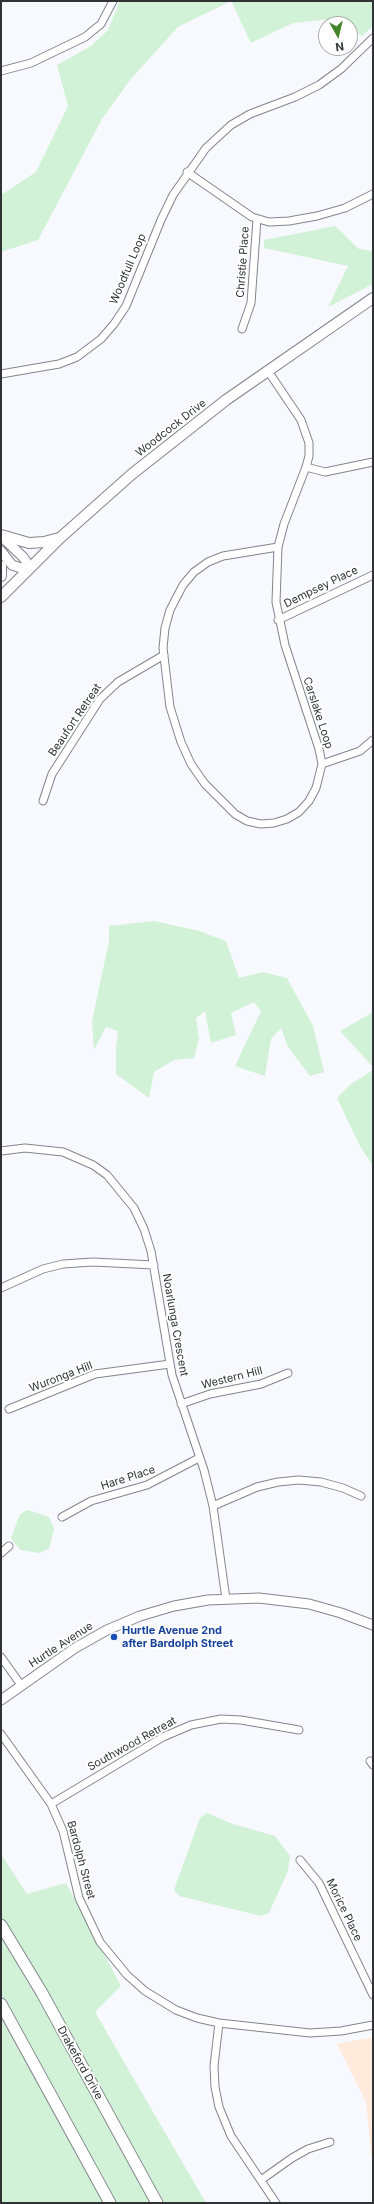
<!DOCTYPE html>
<style>
body{margin:0}
#map{position:relative;width:374px;height:2204px;overflow:hidden;background:#f7f9ff;font-family:Inter,sans-serif}
canvas{display:block}
.frame{position:absolute;inset:0;border:2px solid #313235;pointer-events:none}
.north{position:absolute;left:318px;top:16px;width:40px;height:40px;box-sizing:border-box;background:#fff;border:1px solid #adadae;border-radius:50%;rotate:172deg;font-size:11px;font-weight:700;line-height:16px;text-align:center;color:#313235}
.north::after{content:'';display:block;margin:auto;width:14px;height:18px;background:#438528;clip-path:polygon(50% 0,100% 100%,50% 72%,0 100%)}
</style>
<div id="map">
<canvas width="374" height="2204"></canvas>
<div class="frame"></div>
<div class="north">N</div>
</div>
<script>
const g = document.querySelector('canvas').getContext('2d');
g.lineJoin = 'round';
function fillPath(path, color) { g.fillStyle = color; g.fill(path, 'evenodd'); }
const toPath = rows => new Path2D(rows.map(r => 'M' + r).join(''));
function stroke(path, color, width, dash) { g.strokeStyle = color; g.lineWidth = width; g.lineCap = dash ? 'butt' : 'round'; g.setLineDash(dash || []); g.stroke(path); }
function label(font, color, halo, rows, align = 'center') {
  g.font = font + ' Inter,sans-serif'; g.lineWidth = 4; g.setLineDash([]); g.textBaseline = 'middle'; g.strokeStyle = halo; g.fillStyle = color; for (const [text, x, y, turn = 0] of rows) {
    g.save(); g.translate(x, y); g.rotate((+turn || 0) * Math.PI / 180); g.textAlign = isNaN(turn) ? turn : align; if (halo) g.strokeText(text, 0, 0); g.fillText(text, 0, 0); g.restore();
  }
}
fillPath(toPath([
 [373,2037,373,2172,366,2102,337,2044]
]), '#ffebdc');
fillPath(toPath([
 [120,1,231,1,178,27,130,80,102,119,38,240,1,252,1,195,36,172,68,106,57,65,91,46,108,30],
 [231,1,373,1,373,26,362,36,350,27,350,24,343,24,332,19,293,23,251,43],
 [335,226,359,249,373,251,373,284,328,307,348,266,264,248,264,240],
 [154,921,199,931,226,941,239,978,263,972,287,978,313,1026,324,1072,310,1076,288,1047,281,1028,271,1039,265,1076,235,1066,261,1011,254,1002,231,1013,236,1035,211,1043,205,1011,196,1018,199,1039,194,1058,174,1060,154,1072,149,1098,116,1074,116,1048,118,1031,106,1027,94,1050,92,1021,109,941,109,926],
 [373,1012,373,1067,340,1031],
 [373,1070,373,1166,360,1146,337,1098,351,1084],
 [28,1510,49,1517,54,1528,49,1549,39,1553,20,1550,11,1538,20,1514],
 [207,1813,233,1824,275,1836,290,1856,288,1871,269,1913,261,1916,179,1896,174,1890,200,1818],
 [1,1854,27,1894,66,1883,121,1986,95,2012,206,2203,1,2203]
]), '#d2f2d7');
const minor = toPath([
 [1,71,31,63,85,37,101,24,113,1],
 [187,172,252,217,269,222,289,221,317,216,345,208,373,194],
 [242,329,251,303,257,219],
 [268,371,301,420,309,443,309,456,306,467,284,524,278,547,276,602,285,645,319,749,322,764,316,788,309,801,299,812,287,819,274,823,261,824,247,821,235,814,205,784,191,764,181,742,170,707,163,648,165,628,170,610,183,585,194,572,208,562,223,556,278,547],
 [1,374,59,364,77,357,101,339,114,324,126,306,161,220,173,195,206,148,231,125,250,114,295,97,319,85,341,69,373,38],
 [306,467,325,472,373,462],
 [278,620,373,575],
 [322,764,360,751,373,740],
 [43,801,52,774,100,699,118,682,164,655],
 [1,1151,25,1148,63,1152,93,1165,107,1175,134,1208,144,1229,151,1251,172,1375,204,1470,213,1506,226,1599],
 [1,1288,43,1269,63,1264,93,1262,154,1265],
 [181,1404,210,1394,261,1384,288,1373],
 [9,1409,95,1374,170,1364],
 [213,1506,257,1487,278,1482,299,1480,321,1482,343,1488,361,1496],
 [62,1517,91,1501,147,1485,199,1458],
 [1,1553,9,1546],
 [1,1657,21,1685],
 [1,1734,51,1804,63,1831,79,1898,100,1942,127,1975,145,1991,176,2010,197,2018,219,2023,310,2033,341,2031,373,2025],
 [370,1761,373,1765],
 [51,1804,163,1737,191,1725,221,1719,241,1720,299,1730],
 [300,1860,319,1883,373,1995],
 [219,2023,214,2066,215,2087,219,2107,231,2136,276,2203],
 [261,2180,292,2158,308,2149,330,2142]
]);
const tertiary = toPath([
 [1,536,23,557,26,561,27,570,12,565,1,551],
 [1,1700,75,1648,107,1630,140,1616,174,1606,208,1600,259,1598,309,1604,341,1613,373,1625]
]);
const secondary = toPath([
 [1,535,29,543,44,542,59,538],
 [1,566,1,576],
 [1,597,60,538,132,474,226,400,373,298]
]);
const trunk = toPath([
 [1,1925,42,1993,157,2203],
 [1,2004,110,2203]
]);
stroke(minor, '#82858c', 9);
stroke(tertiary, '#82858c', 11);
stroke(secondary, '#82858c', 12);
stroke(trunk, '#82858c', 13);
stroke(minor, '#fff', 7);
stroke(tertiary, '#fff', 9);
stroke(secondary, '#fff', 10);
stroke(trunk, '#fff', 11);
for (const [x, y, r, color] of [
 [114,1637,4,"#1a4fb4"]
]) { const dot = new Path2D(); dot.arc(x, y, r, 0, 2 * Math.PI); g.fillStyle = color; g.fill(dot); stroke(dot, '#fff', 1.5); }
label('11px', '#313235', '#fff', [
 ["Christie Place",243,262,-86],
 ["Woodfull Loop",128,269,-67],
 ["Woodcock Drive",171,428,-38],
 ["Dempsey Place",321,587,-26],
 ["Carslake Loop",318,713,72],
 ["Beaufort Retreat",75,720,-56],
 ["Noarlunga Crescent",175,1325,80],
 ["Wuronga Hill",61,1377,-21],
 ["Western Hill",232,1378,-14],
 ["Hare Place",128,1478,-18],
 ["Hurtle Avenue",61,1645,-33],
 ["Southwood Retreat",132,1744,-29],
 ["Bardolph Street",81,1860,75],
 ["Morice Place",344,1910,64],
 ["Drakeford Drive",80,2063,61]
]);
label('bold 11px', '#164399', '#fff', [
 ["Hurtle Avenue 2nd",122,1631],
 ["after Bardolph Street",122,1644]
], 'left');
</script>
